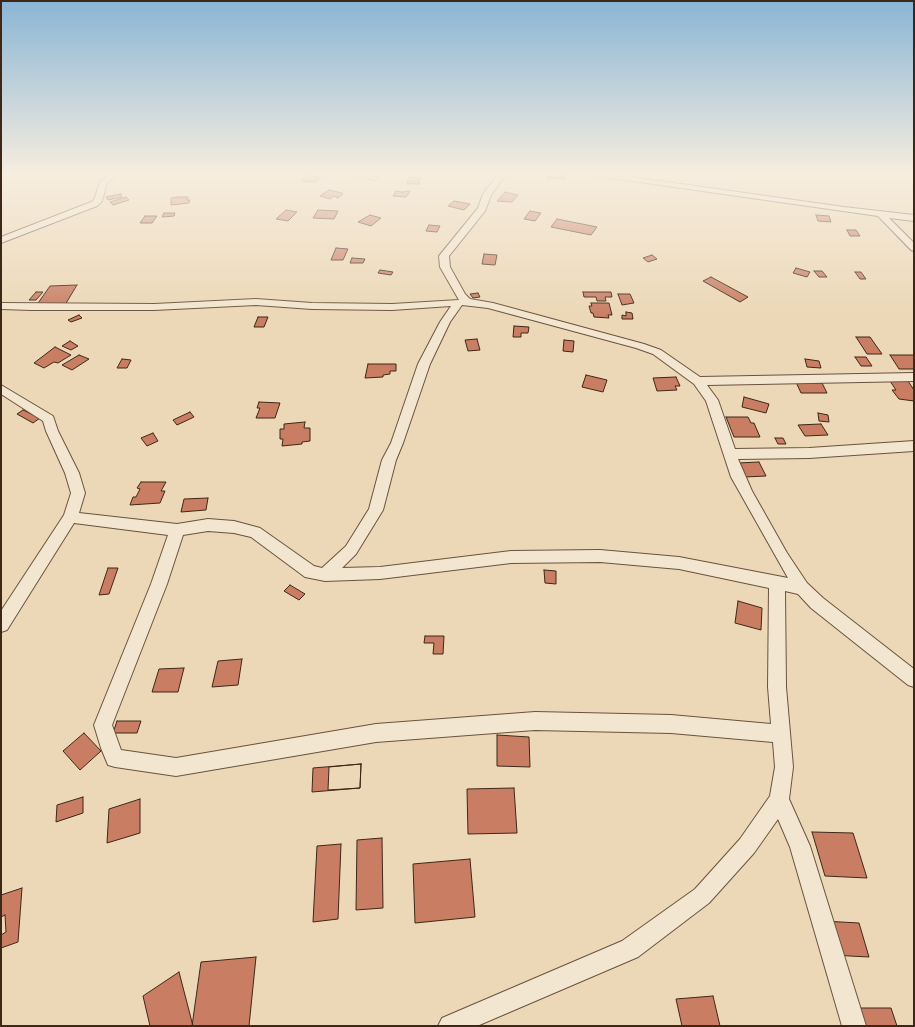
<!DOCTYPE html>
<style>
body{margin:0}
#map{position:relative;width:915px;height:1027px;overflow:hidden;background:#ecd8b7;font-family:"IM FELL Double Pica",serif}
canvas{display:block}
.frame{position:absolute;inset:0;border:2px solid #3d2717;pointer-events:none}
</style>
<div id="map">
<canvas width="915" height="1027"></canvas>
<div class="frame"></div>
</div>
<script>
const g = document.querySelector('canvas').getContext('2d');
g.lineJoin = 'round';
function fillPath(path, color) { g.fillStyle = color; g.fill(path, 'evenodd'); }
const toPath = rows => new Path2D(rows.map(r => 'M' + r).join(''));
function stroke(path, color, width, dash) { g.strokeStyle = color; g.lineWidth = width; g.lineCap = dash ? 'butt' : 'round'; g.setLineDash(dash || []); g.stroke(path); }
const building = toPath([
 [550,173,568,173,564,179,546,178,550,173],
 [306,175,321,177,316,182,301,181,306,175],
 [409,177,420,178,419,184,407,184,409,177],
 [329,190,342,193,343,194,338,198,334,196,330,199,320,196,329,190],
 [396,191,402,192,410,191,406,197,393,196,396,191],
 [505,192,518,195,512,202,497,201,505,192],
 [121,194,122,197,108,200,106,197,121,194],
 [126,197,129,200,113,205,110,202,126,197],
 [178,197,188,197,187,200,190,200,189,203,171,205,171,198,178,197],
 [454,201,470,204,464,210,448,206,454,201],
 [286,210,297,212,288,221,276,219,286,210],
 [318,210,338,211,334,219,313,218,318,210],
 [530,211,541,213,535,221,524,219,530,211],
 [164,213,175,213,174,216,162,217,164,213],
 [370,215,381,218,371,226,358,222,370,215],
 [816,215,829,216,831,222,818,221,816,215],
 [145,216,157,216,152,223,140,223,145,216],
 [557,219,597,227,591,235,551,227,557,219],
 [429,225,440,226,437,232,426,231,429,225],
 [847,230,856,230,860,236,850,236,847,230],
 [336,248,348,249,343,260,331,260,336,248],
 [484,254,497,255,495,265,482,264,484,254],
 [652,255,657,259,648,262,643,258,652,255],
 [352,258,365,259,363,263,350,263,352,258],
 [796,268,810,272,807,277,793,273,796,268],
 [380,270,393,272,391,275,378,273,380,270],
 [814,271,822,271,827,277,819,277,814,271],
 [855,272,861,272,866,279,860,279,855,272],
 [711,277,748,297,740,302,703,281,711,277],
 [77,285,65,305,36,306,50,286,77,285],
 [36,292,43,292,36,300,29,300,36,292],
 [583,292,611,292,612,297,605,297,606,301,597,301,596,297,584,297,583,292],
 [478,293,480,297,473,298,470,294,478,293],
 [618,294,630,294,634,303,622,305,618,294],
 [591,303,609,303,612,315,608,315,609,318,594,317,593,313,591,313,589,306,592,306,591,303],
 [626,312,632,313,633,319,622,319,622,315,626,316,626,312],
 [79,315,82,318,71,322,68,320,79,315],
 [258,317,268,317,264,327,254,327,258,317],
 [514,326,529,327,528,333,521,333,521,337,513,337,514,326],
 [856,337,870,337,882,354,867,354,856,337],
 [477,339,480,350,468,351,465,340,477,339],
 [564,340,574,341,573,352,563,351,564,340],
 [70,341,78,346,71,350,62,346,70,341],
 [55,347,71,355,58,363,54,362,44,368,34,363,55,347],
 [79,355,89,359,72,370,62,365,79,355],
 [890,355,914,355,914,369,899,369,890,355],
 [855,357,866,357,872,366,861,366,855,357],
 [122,359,131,360,127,368,117,368,122,359],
 [805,359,819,361,821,368,807,367,805,359],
 [368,364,396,364,396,371,390,371,390,374,383,375,383,377,365,378,368,364],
 [586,375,607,380,603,392,582,387,586,375],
 [676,377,680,386,675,386,677,390,657,391,653,378,676,377],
 [890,381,908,381,914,390,914,401,899,399,892,390,896,390,890,381],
 [796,382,822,383,827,393,801,393,796,382],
 [744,397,769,404,766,413,742,407,744,397],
 [259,402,280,403,275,418,256,418,260,408,257,408,259,402],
 [23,410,40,418,33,423,17,414,23,410],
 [190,412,194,417,177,425,173,420,190,412],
 [818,413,828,415,829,422,819,421,818,413],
 [726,417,748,417,751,423,754,423,760,437,734,437,726,417],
 [305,422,304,428,310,428,310,441,302,442,302,444,282,446,283,439,280,439,280,429,284,429,284,424,305,422],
 [821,424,828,435,805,436,798,425,821,424],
 [153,433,158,441,147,446,141,438,153,433],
 [775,438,783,438,786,444,778,444,775,438],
 [759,462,766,476,745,477,738,463,759,462],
 [141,482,166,482,161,491,165,491,160,503,130,505,133,497,136,497,140,489,137,488,141,482],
 [208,498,206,510,181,512,184,499,208,498],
 [108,568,118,568,109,594,99,595,108,568],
 [544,570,556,571,556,584,545,583,544,570],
 [290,585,305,594,299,600,284,591,290,585],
 [738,601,762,608,761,630,735,623,738,601],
 [425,636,444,636,443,654,433,654,434,643,424,643,425,636],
 [242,659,238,685,212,687,218,661,242,659],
 [184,668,178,692,152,692,159,669,184,668],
 [117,721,141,721,137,733,113,733,117,721],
 [84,733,101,751,80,770,63,751,84,733],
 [497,735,529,737,530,767,497,766,497,735],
 [361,764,360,788,312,792,313,768,361,764],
 [361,764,360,788,328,790,329,767,361,764],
 [514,788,517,833,468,834,467,789,514,788],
 [83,797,83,813,56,822,57,805,83,797],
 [140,799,140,833,107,843,109,809,140,799],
 [812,832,853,833,867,878,825,876,812,832],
 [382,838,383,908,356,910,357,840,382,838],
 [341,844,338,919,313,922,317,846,341,844],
 [470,859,475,917,415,923,413,864,470,859],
 [22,888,18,942,1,948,1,895,22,888],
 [5,915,6,932,1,935,1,917,5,915],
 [823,921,859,923,869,957,831,955,823,921],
 [256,957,249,1026,192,1026,201,962,256,957],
 [179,972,193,1026,150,1026,143,996,179,972],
 [713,996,720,1026,682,1026,676,999,713,996],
 [858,1008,891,1008,897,1026,863,1026,858,1008]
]);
fillPath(building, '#c97e64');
stroke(building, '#3d2717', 1);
const street = toPath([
 [111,173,119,173,107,183,102,201,97,206,1,243,1,237,91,202,94,200,100,182,111,173],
 [347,173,360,173,378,178,374,180,347,173],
 [499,173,507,173,491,195,485,211,449,256,450,267,465,294,470,299,493,303,644,344,661,350,700,377,914,373,914,381,707,385,718,400,735,449,809,448,914,441,914,451,809,458,738,459,752,491,787,553,807,583,823,598,914,669,914,687,908,685,811,608,798,594,785,591,786,687,793,767,789,799,810,846,866,1026,842,1026,790,847,778,819,754,853,709,903,638,957,477,1026,438,1026,442,1018,622,941,695,889,740,839,770,796,775,767,773,742,671,733,535,730,376,742,176,776,115,767,108,765,101,748,94,725,151,584,168,535,74,523,7,630,1,632,1,611,64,515,71,493,65,473,46,431,43,421,1,394,1,385,53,416,58,431,79,473,85,493,79,513,177,524,208,519,234,521,260,528,314,566,322,568,346,546,369,509,382,460,391,443,418,364,440,322,451,306,392,310,312,309,256,305,154,310,31,310,1,309,1,303,154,304,256,299,312,303,392,304,459,300,440,267,439,256,478,208,483,194,499,173],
 [462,305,488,308,636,348,653,354,694,384,706,401,731,477,788,578,679,557,600,550,511,551,380,567,342,568,356,554,383,510,396,460,403,443,430,364,450,322,462,305],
 [208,531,234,533,251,537,305,577,325,581,380,579,511,563,600,562,679,569,769,588,768,687,771,724,671,715,535,712,376,724,176,758,121,750,112,725,167,584,183,535,208,531],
 [586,173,603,173,844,207,914,215,914,221,889,218,914,243,914,251,911,250,878,216,590,175,586,173]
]);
stroke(street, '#69533f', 2);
fillPath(street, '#f3e6d0');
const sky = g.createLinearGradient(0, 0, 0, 316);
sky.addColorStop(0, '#8ab5d5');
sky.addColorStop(0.55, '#f6eddf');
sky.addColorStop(1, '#f6eddf00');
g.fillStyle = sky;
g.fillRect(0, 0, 915, 316);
</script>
